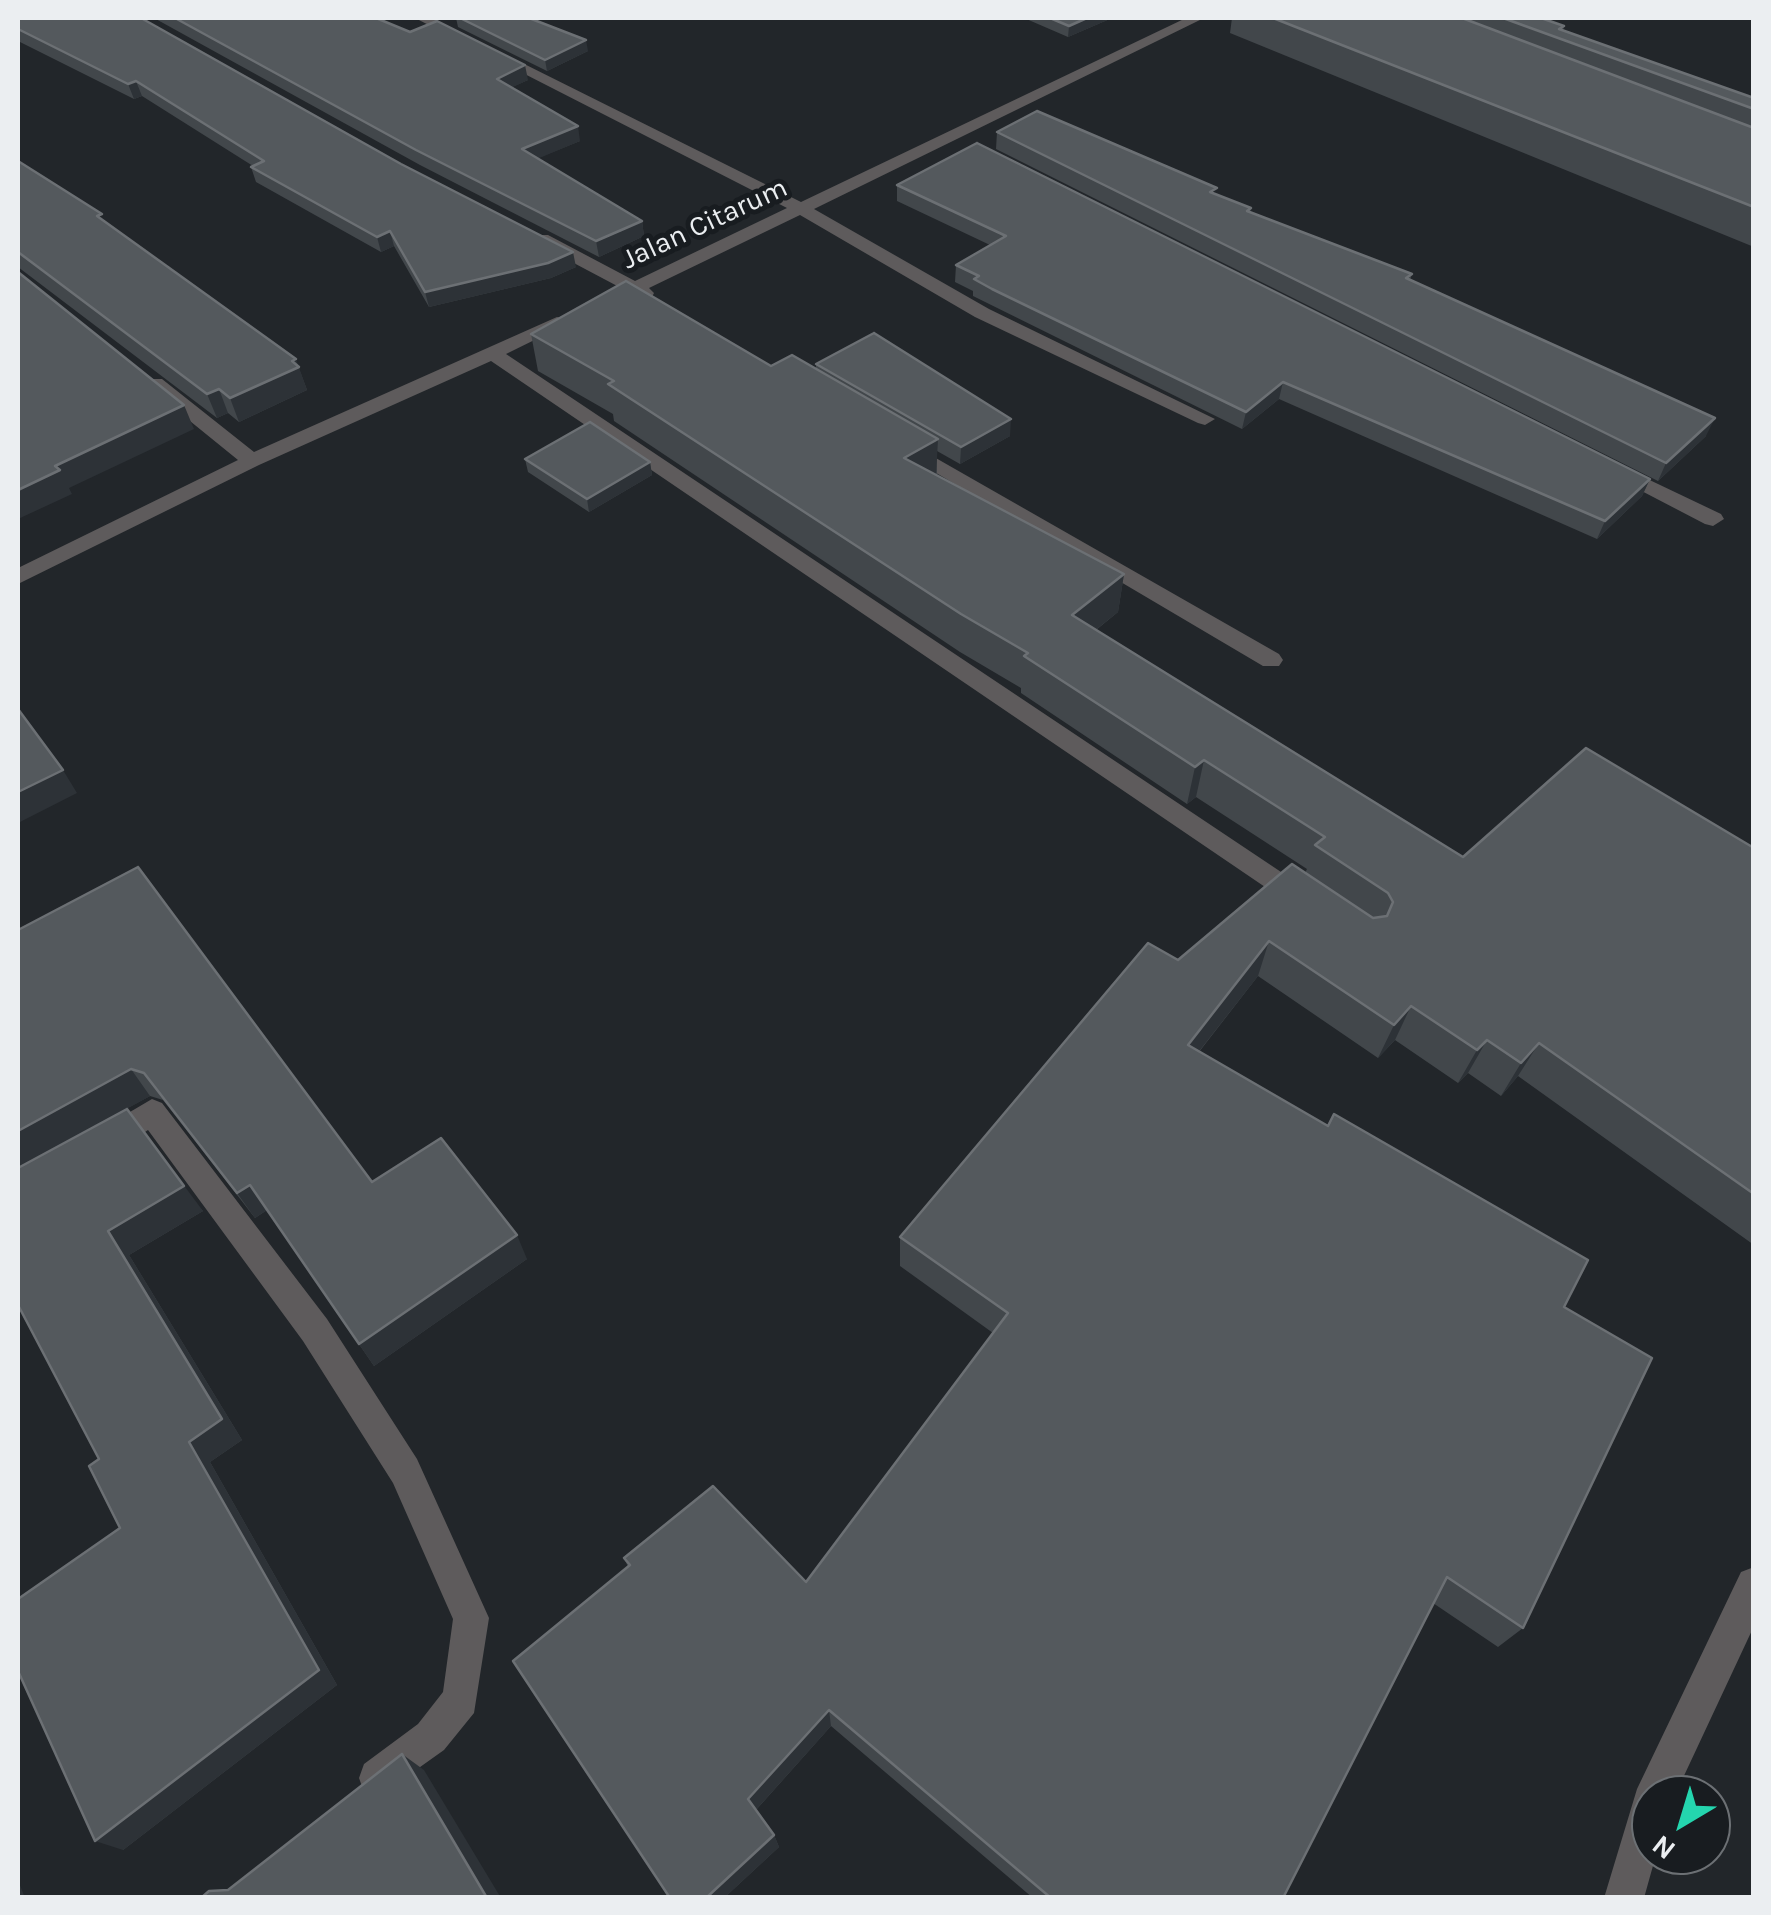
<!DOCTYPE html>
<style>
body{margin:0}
#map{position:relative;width:1771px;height:1915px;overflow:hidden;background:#22262a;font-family:Karla,sans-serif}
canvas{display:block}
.frame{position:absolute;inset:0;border:20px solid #ebeef1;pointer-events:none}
.north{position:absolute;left:1631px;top:1775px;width:100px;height:100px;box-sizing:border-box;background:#181c20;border:2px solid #6c7074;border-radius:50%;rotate:218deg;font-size:28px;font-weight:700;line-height:40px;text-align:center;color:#ebeef1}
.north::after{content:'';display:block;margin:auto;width:35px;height:45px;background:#24d5ae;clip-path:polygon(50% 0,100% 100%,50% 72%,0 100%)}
</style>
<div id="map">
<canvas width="1771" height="1915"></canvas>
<div class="frame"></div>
<div class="north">N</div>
</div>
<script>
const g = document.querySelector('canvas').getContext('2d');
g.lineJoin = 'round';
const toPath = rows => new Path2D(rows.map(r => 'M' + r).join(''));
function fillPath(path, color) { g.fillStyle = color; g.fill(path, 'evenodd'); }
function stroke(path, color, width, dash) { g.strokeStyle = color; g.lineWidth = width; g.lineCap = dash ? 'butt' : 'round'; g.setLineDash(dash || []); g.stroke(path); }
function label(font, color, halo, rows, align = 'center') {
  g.font = font + ' Karla,sans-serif'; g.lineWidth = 10; g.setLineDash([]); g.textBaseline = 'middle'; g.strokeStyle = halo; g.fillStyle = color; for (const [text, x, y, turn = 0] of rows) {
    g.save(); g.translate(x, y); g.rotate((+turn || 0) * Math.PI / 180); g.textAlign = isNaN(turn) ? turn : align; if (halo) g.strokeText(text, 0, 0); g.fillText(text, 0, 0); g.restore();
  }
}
fillPath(toPath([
 [152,1099,162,1103,327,1319,417,1459,489,1618,474,1713,444,1750,378,1797,364,1792,359,1778,364,1764,418,1724,443,1692,453,1619,393,1483,303,1341,148,1130,118,1150,107,1154,96,1150,92,1141,96,1132,152,1099],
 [1754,1567,1754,1626,1675,1795,1651,1795,1651,1855,1656,1855,1644,1898,1604,1898,1637,1789,1741,1572,1754,1567]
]), '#5e5b5c');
fillPath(toPath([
 [415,18,432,18,801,202,1186,18,1204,18,814,209,989,309,1215,419,1205,425,1198,423,975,317,800,215,649,288,654,293,652,297,635,295,610,307,596,307,596,299,621,288,536,243,536,235,548,235,635,281,787,208,415,18],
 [557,317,573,321,506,354,1311,892,1315,899,1311,906,1293,906,491,361,259,465,18,584,18,568,238,460,148,387,148,379,162,379,254,452,557,317],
 [906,441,1279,654,1283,660,1279,666,1263,666,899,451,896,447,906,441],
 [1616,464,1721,514,1724,519,1713,526,1705,524,1609,474,1606,470,1616,464]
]), '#5e5b5c');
fillPath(toPath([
 [18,18,576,267,551,278,429,307,394,246,381,252,256,182,251,167,253,166,142,96,134,99,18,41],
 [154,18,376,18,528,80,512,87,580,141,538,158,642,221,644,236,599,257,420,165],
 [456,18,529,18,588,51,547,71,458,27],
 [1024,18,1112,18,1068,37],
 [1232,18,1541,18,1564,26,1563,31,1754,98,1754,247,1230,33],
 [997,132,1216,194,1251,208,1250,212,1412,274,1410,280,1706,436,1658,481,996,149],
 [18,161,105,222,298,366,307,390,239,422,228,413,217,418,18,267],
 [897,185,1650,479,1642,496,1597,539,1279,399,1242,429,973,296,973,291,955,282,956,265,990,245,897,201],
 [531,334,771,366,816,369,816,364,1010,436,960,464,937,451,937,475,1124,574,1118,612,1096,630,1463,857,1754,848,1754,1245,1518,1076,1501,1096,1468,1073,1458,1083,1395,1040,1378,1058,1258,976,1199,1052,1564,1307,1523,1628,1498,1647,1433,1603,1283,1898,1033,1898,831,1726,756,1810,774,1835,779,1847,724,1898,670,1898,628,1567,624,1558,806,1582,993,1333,900,1266,900,1237,1178,960,1305,873,1307,869,1196,797,1187,804,1021,693,1021,688,960,652,614,421,613,414,538,371],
 [525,459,650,462,652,475,589,512,528,472],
 [18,930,372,1182,527,1259,374,1366,267,1210,255,1218,163,1100,150,1096,107,1119,203,1211,129,1255,242,1440,210,1462,337,1685,123,1850,120,1528,99,1459,22,1314]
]), '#42474b');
fillPath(toPath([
 [1087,18,1112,18,1068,37,1069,26],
 [586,40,588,51,547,71,545,60],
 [525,65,528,80,500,93,497,79],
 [136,81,142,96,134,99,128,84],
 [578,126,580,141,525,164,522,149],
 [642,221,644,236,599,257,596,241],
 [390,231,394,246,381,252,377,237],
 [573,252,576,267,551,278,429,307,425,292],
 [296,359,307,390,239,422,230,398],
 [1283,382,1279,399,1242,429,1246,412],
 [219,389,228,413,217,418,207,394],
 [184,405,194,429,69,488,72,494,18,519,18,490,55,466],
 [1715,418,1706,436,1658,481,1666,463],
 [1011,419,1010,436,960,464,961,447],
 [938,439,936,477,904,458],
 [650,462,652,475,589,512,587,499],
 [1650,479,1642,496,1597,539,1605,521],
 [1124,574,1118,612,1068,652,1072,615],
 [1204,760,1196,797,1187,804,1195,767],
 [63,770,77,793,18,823,18,792],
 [1269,941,1258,976,1178,1078,1188,1045],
 [1411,1006,1395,1040,1378,1058,1394,1025],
 [1487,1040,1468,1073,1458,1083,1477,1050],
 [1539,1043,1518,1076,1501,1096,1521,1063],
 [131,1069,150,1096,18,1169,18,1131],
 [127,1109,203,1211,129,1255,242,1440,210,1462,337,1685,123,1850,95,1841,189,1442,108,1231],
 [250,1185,267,1210,255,1218,237,1193],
 [517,1235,527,1259,374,1366,359,1344],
 [829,1710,831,1726,754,1812,748,1799],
 [402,1754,424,1770,501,1898,487,1898],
 [774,1835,779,1847,724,1898,706,1898],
 [18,1880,25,1898,18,1898]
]), '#2d3237');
const building = toPath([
 [18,18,141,18,401,164,573,252,548,263,425,292,390,231,377,237,251,167,264,161,136,81,128,84,18,29,18,18],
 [175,18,376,18,410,32,437,21,525,65,497,79,578,126,522,149,642,221,596,241,416,150,175,18],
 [460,18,529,18,586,40,545,60,460,18],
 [1050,18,1087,18,1069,26,1050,18],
 [1273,18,1462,18,1754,128,1754,207,1273,18],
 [1503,18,1541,18,1564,26,1559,29,1754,98,1754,109,1503,18],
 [1037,111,1217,188,1210,192,1251,208,1247,211,1412,274,1406,278,1715,418,1666,463,997,132,1037,111],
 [977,143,1650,479,1605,521,1283,382,1246,412,992,289,974,279,979,276,956,265,1006,236,897,185,977,143],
 [18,161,102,214,97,216,296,359,292,361,299,367,230,398,219,389,207,394,18,252,18,161],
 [18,272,184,405,55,466,60,470,18,490,18,272],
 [626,281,771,366,792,355,938,439,904,458,1124,574,1072,615,1463,857,1586,748,1754,848,1754,1194,1539,1043,1521,1063,1487,1040,1477,1050,1411,1006,1394,1025,1269,941,1188,1045,1328,1126,1334,1114,1588,1260,1564,1307,1652,1358,1523,1628,1447,1577,1283,1898,1051,1898,829,1710,748,1799,774,1835,706,1898,670,1898,513,1661,630,1565,624,1558,713,1486,806,1582,1008,1313,900,1237,1148,943,1178,960,1292,864,1373,918,1387,916,1393,902,1388,893,1315,845,1325,837,1204,760,1195,767,1024,656,1028,653,961,614,608,384,614,381,531,334,626,281],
 [874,333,1011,419,961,447,816,364,874,333],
 [590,422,650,462,587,499,525,459,590,422],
 [18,709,63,770,18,792,18,709],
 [138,867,372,1182,441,1138,517,1235,359,1344,250,1185,237,1193,144,1073,131,1069,18,1131,18,930,138,867],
 [127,1109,184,1186,108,1231,222,1419,189,1442,319,1670,95,1841,18,1671,18,1599,120,1528,89,1466,99,1459,18,1305,18,1168,127,1109],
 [402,1754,487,1898,201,1898,209,1891,228,1890,402,1754]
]);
fillPath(building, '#54595d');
stroke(building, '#6c7074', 2.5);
label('28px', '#ebeef1', '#181c20', [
 ["Jalan Citarum",705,224,-25]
]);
</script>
